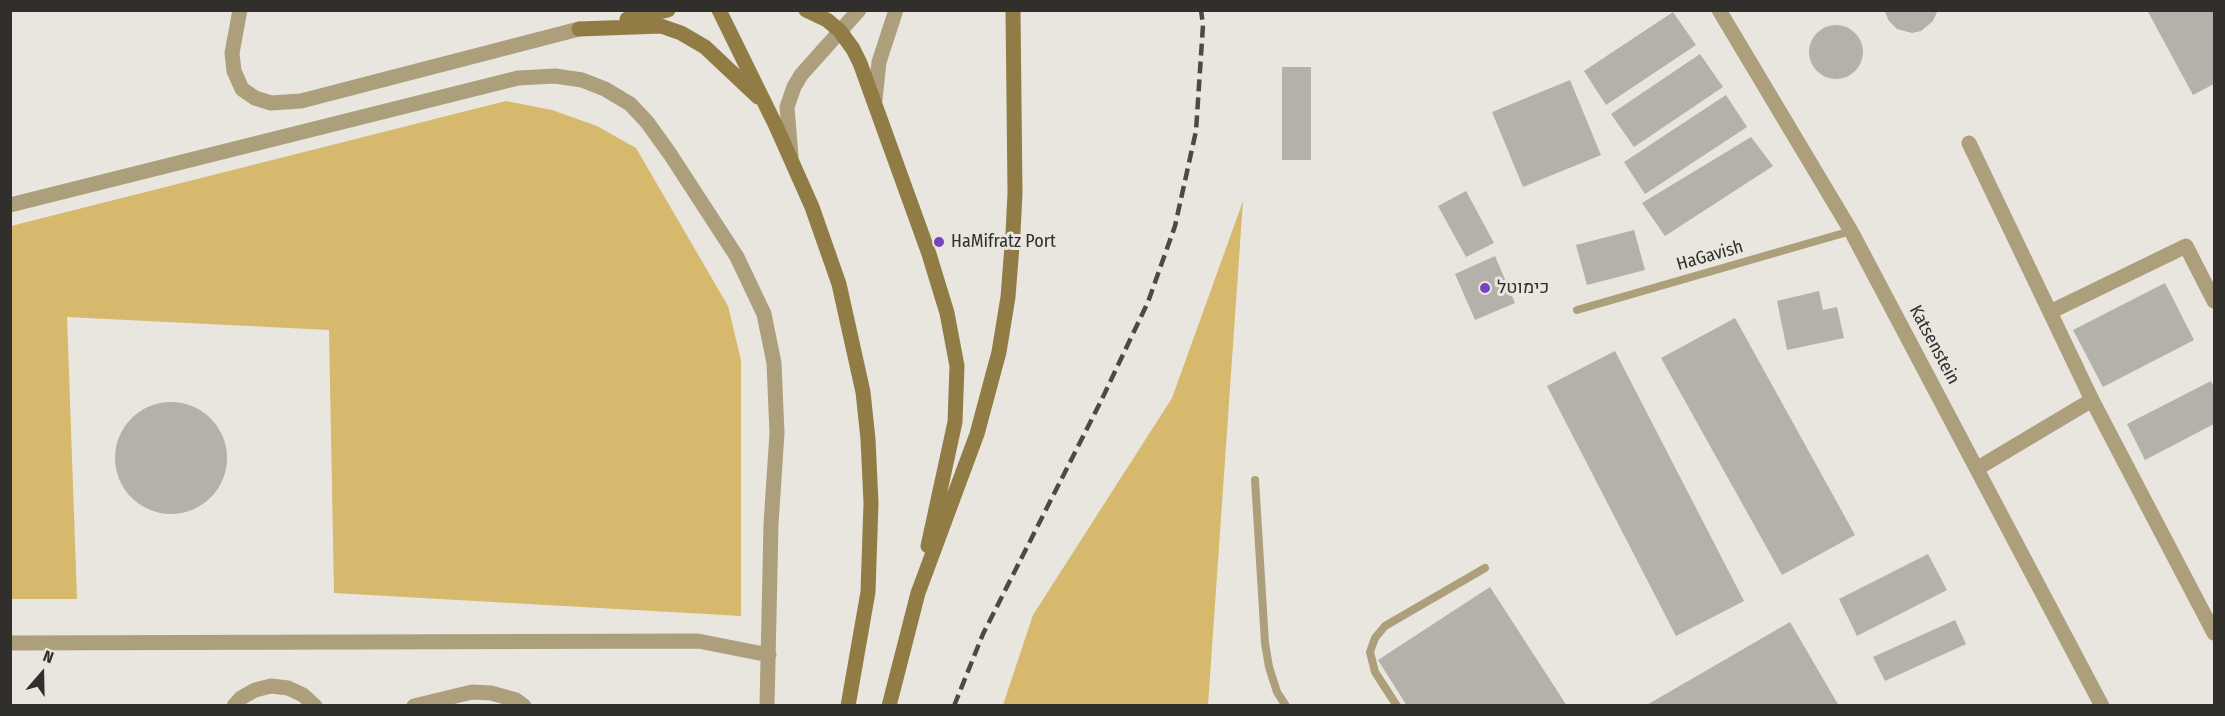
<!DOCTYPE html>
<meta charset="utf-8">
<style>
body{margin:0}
#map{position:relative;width:2225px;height:716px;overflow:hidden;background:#e9e6df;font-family:"Fira Sans Condensed",sans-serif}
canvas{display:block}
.frame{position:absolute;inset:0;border:12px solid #302f2c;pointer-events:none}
.north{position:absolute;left:12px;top:644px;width:60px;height:60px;-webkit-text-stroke:4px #e9e6df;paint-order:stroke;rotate:20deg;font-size:16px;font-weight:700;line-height:24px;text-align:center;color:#302f2c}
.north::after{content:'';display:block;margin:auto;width:21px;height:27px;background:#302f2c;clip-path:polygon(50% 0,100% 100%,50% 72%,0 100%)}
</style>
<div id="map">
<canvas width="2225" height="716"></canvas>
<div class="frame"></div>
<div class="north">N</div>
</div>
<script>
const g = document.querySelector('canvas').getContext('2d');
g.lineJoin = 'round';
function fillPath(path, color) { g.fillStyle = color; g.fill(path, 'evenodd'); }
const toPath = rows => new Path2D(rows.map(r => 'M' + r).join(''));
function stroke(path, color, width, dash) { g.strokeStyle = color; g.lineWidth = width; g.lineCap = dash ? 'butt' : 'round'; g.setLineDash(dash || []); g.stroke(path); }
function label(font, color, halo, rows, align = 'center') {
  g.font = font + ' "Fira Sans Condensed",Heebo,sans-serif'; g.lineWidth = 6; g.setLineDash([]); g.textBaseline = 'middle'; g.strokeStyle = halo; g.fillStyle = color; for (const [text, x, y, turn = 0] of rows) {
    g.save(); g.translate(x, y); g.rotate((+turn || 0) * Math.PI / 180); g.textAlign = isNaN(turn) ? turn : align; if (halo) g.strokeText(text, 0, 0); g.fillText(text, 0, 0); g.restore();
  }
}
fillPath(toPath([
 [506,101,552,110,597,126,636,148,728,306,741,360,741,616,334,593,329,330,67,317,77,599,11,599,11,226],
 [1243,201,1208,705,1003,705,1033,615,1172,398]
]), '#d7b96d');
fillPath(toPath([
 [1884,10,1938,10,1933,21,1921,31,1912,33,1897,29,1889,21],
 [2147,10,2214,10,2214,84,2193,95],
 [1673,12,1696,45,1606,105,1584,71],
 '1809 52a27 27 0 1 1 54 0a27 27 0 1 1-54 0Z',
 [1700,54,1723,87,1634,147,1611,114],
 [1282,67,1311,67,1311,160,1282,160],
 [1570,80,1601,155,1523,187,1492,112],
 [1726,95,1747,127,1645,194,1624,162],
 [1751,137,1773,166,1665,236,1642,203],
 [1466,191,1494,243,1466,257,1438,206],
 [1634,230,1645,270,1587,285,1576,245],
 [1495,256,1515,303,1475,320,1455,274],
 [2165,283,2194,340,2103,387,2073,330],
 [1819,291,1823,310,1837,307,1844,338,1787,350,1777,301],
 [1735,318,1855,535,1782,575,1661,358],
 [1615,351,1744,601,1676,636,1547,386],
 [2211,381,2214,388,2214,424,2145,460,2127,424],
 '115 458a56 56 0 1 1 112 0a56 56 0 1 1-112 0Z',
 [1928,554,1947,590,1857,636,1839,599],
 [1490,587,1567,706,1407,706,1378,660],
 [1955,620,1966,644,1885,681,1873,657],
 [1790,622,1839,706,1645,706]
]), '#b3b1aa');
stroke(toPath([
 [1577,310,1851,231],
 [1255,480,1265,643,1269,667,1277,692,1286,706],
 [1397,706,1375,672,1370,652,1375,638,1385,626,1485,568]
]), '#ad9f7c', 8);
stroke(toPath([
 [240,10,232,53,234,71,242,89,255,98,271,103,301,101,579,29],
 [1719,10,1851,231,2102,706],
 [875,100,879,62,896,10],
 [1969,143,2092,400,2214,633],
 [791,156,787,107,794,87,801,75,859,10],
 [10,205,518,78,555,76,582,80,605,89,630,104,647,122,670,154,737,257,764,314,774,363,777,433,771,524,767,706],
 [2050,312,2186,246,2214,301],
 [1978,468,2092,400],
 [10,643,698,641,769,655],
 [234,706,241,698,255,690,271,686,288,688,303,695,315,706],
 [414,706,472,692,491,693,516,700,524,706]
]), '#ad9f7c', 15);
stroke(toPath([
 [719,10,776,126,812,207,839,284,863,392,868,439,871,503,868,592,848,706],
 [806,10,827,20,840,31,853,49,860,63,929,254,947,313,957,366,955,422,928,546],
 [627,19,668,10],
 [579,29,661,26,681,33,705,47,758,97],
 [889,706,918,593,977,434,999,352,1008,297,1013,233,1015,193,1013,10]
]), '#917c45', 15);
stroke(toPath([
 [954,706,983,634,1101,401,1148,302,1175,226,1196,131,1203,25,1201,10]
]), '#4b4a47', 4.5, [12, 6]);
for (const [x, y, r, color] of [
 [939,242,6,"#7544bc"],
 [1485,288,6,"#7544bc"]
]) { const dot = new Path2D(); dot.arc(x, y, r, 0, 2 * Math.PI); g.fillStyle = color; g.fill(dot); stroke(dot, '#e9e6df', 2); }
label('18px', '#302f2c', '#e9e6df', [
 ["HaMifratz Port",951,242],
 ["כימוטל",1497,288]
], 'left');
label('18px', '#302f2c', '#e9e6df', [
 ["HaGavish",1710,256,-16],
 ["Katsenstein",1934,345,62]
]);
</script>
